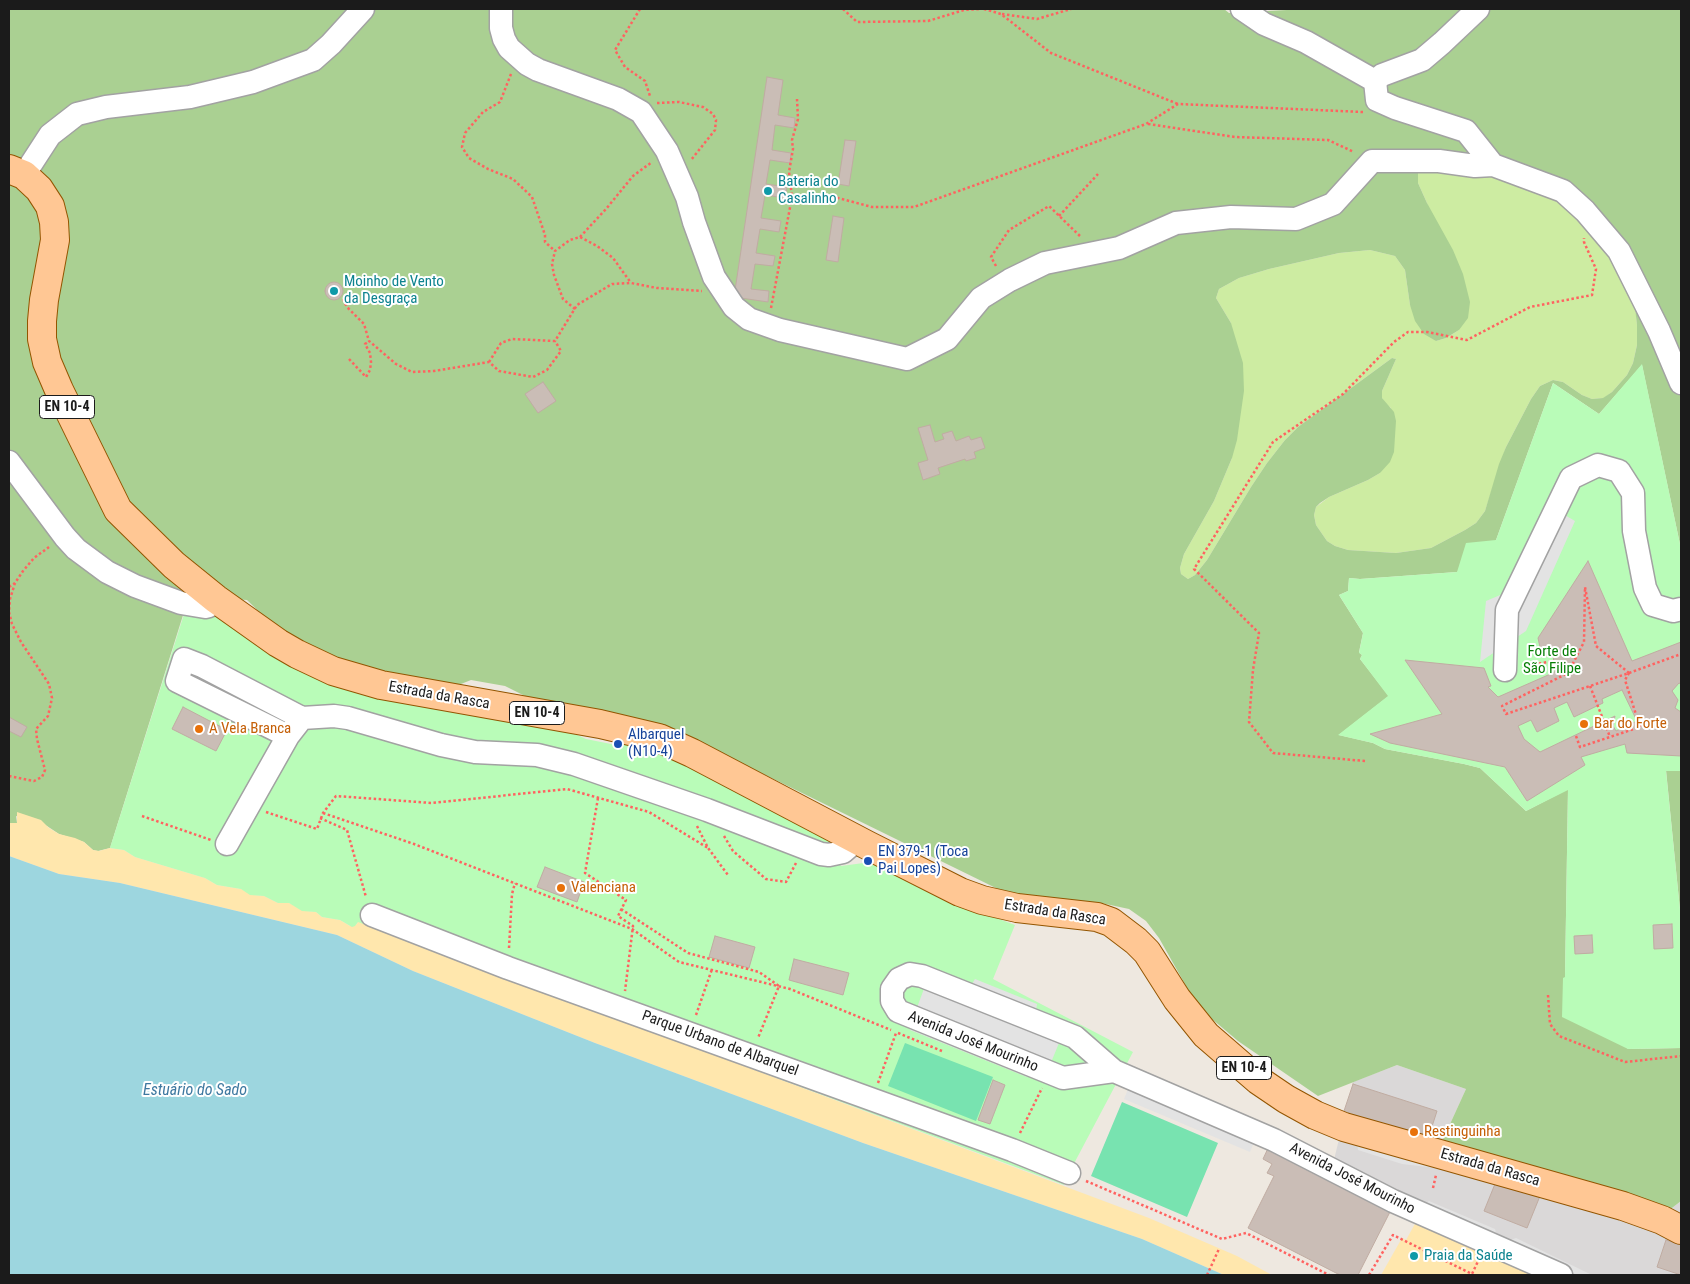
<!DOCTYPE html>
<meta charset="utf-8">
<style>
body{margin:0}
#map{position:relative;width:1690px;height:1284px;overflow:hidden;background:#eee8e0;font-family:"Roboto Condensed",sans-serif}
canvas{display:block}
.frame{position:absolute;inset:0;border:10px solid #1b1b1b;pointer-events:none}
</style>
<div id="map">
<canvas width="1690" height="1284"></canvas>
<div class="frame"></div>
</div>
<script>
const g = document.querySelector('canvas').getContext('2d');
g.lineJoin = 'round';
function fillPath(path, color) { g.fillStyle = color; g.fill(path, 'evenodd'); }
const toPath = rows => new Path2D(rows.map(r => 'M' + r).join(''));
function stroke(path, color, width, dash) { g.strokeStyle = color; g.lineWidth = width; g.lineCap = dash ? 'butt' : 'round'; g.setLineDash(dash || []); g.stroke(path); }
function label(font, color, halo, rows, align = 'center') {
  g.font = font + ' "Roboto Condensed",sans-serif'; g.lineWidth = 4; g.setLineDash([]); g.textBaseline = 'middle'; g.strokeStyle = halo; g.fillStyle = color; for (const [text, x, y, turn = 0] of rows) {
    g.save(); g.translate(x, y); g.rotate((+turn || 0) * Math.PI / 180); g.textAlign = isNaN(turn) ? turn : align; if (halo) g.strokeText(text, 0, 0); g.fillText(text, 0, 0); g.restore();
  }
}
fillPath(toPath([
 [1397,1065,1466,1089,1440,1146,1668,1211,1681,1201,1681,1275,1545,1275,1331,1172,1353,1082]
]), '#dad8d8');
fillPath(toPath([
 [1427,163,1567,187,1633,284,1637,325,1637,345,1633,363,1627,375,1612,392,1604,398,1592,399,1582,395,1563,382,1553,380,1540,386,1531,399,1506,447,1485,511,1476,523,1465,530,1431,548,1396,553,1348,550,1335,546,1327,541,1316,525,1314,515,1316,507,1329,497,1368,480,1380,473,1391,408,1384,403,1382,398,1382,391,1396,359,1392,358,1298,427,1285,440,1267,463,1251,487,1207,560,1195,575,1188,579,1181,574,1180,568,1184,554,1214,501,1232,458,1231,323,1216,298,1219,289,1239,278,1269,269,1339,253,1370,250,1395,256,1405,270,1410,305,1436,341,1446,338,1459,330,1427,203,1418,183,1418,168]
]), '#cdeca2');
fillPath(toPath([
 [9,9,1224,9,1229,13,1306,9,1681,9,1681,549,1642,365,1599,414,1553,383,1496,540,1457,572,1360,579,1349,578,1348,591,1339,595,1363,633,1359,652,1362,655,1360,659,1389,696,1339,735,1373,743,1385,749,1464,764,1480,768,1526,811,1568,789,1565,978,1628,1049,1681,1048,1681,1201,1668,1211,1440,1146,1466,1089,1397,1065,1318,1096,1238,1041,1212,1019,1190,993,1159,938,1146,921,1129,909,1101,903,1004,892,696,741,541,705,541,699,527,697,505,686,471,680,451,688,334,662,284,636,247,600,189,596,110,848,98,851,93,850,84,842,59,834,47,826,16,816,17,823,9,823],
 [1418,168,1531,173,1630,264,1637,325,1637,345,1633,363,1627,375,1612,392,1603,398,1592,399,1582,395,1563,382,1553,380,1540,386,1531,399,1506,447,1499,464,1485,511,1476,523,1465,530,1431,548,1396,553,1348,550,1335,546,1327,541,1316,525,1314,515,1316,507,1320,503,1329,497,1368,480,1380,473,1390,462,1394,452,1396,421,1394,412,1382,398,1382,391,1396,359,1392,358,1298,427,1285,440,1267,463,1251,487,1207,560,1195,575,1188,579,1181,574,1180,568,1184,554,1214,501,1232,458,1237,440,1244,391,1243,363,1231,323,1216,298,1219,289,1239,278,1269,269,1339,253,1370,250,1395,256,1405,270,1410,305,1415,321,1424,334,1436,341,1446,338,1459,330,1468,318,1470,302,1463,274,1453,250,1427,203,1418,183],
 [1666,770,1681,771,1681,920]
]), '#aad092');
fillPath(toPath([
 [17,812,41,820,49,828,59,834,75,838,84,842,93,850,99,851,110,848,124,850,135,857,205,878,217,885,241,889,254,895,264,896,278,903,289,903,307,911,316,912,322,917,340,920,350,926,357,924,358,921,1149,1218,1237,1256,1272,1275,1224,1275,1142,1239,863,1143,595,1043,413,971,337,935,120,883,59,874,9,856,9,823,17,823],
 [1416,1222,1479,1251,1539,1275,1381,1275,1402,1238,1406,1240]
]), '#ffe7ad');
fillPath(toPath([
 [1642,364,1681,549,1681,771,1666,771,1681,920,1681,1048,1628,1049,1562,1017,1563,978,1565,977,1568,790,1526,811,1480,768,1464,764,1385,749,1373,743,1338,735,1388,696,1360,659,1362,655,1359,653,1363,633,1339,595,1348,591,1349,578,1360,579,1457,572,1466,543,1496,540,1553,383,1599,414],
 [185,611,226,619,310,671,560,727,586,739,616,745,634,742,650,746,826,836,841,866,871,862,941,897,1015,925,993,979,1133,1052,1069,1173,1064,1185,358,922,355,926,352,927,340,920,322,917,316,912,302,911,289,903,278,903,264,896,250,895,241,889,217,885,205,878,135,857,124,850,110,848]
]), '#b9fcb8');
fillPath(toPath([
 [905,1043,993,1077,976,1121,888,1086],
 [1122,1102,1218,1143,1187,1217,1091,1176]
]), '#78e3b0');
fillPath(toPath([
 [1563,514,1575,521,1526,631,1480,662,1486,601,1529,583],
 [975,979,1037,1004,1036,1011,972,984],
 [925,986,1061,1038,1050,1065,915,1013],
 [913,1020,1031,1067,1027,1077,910,1030],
 [1130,1084,1256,1137,1250,1152,1124,1099],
 [1356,1137,1439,1160,1437,1168,1402,1164,1358,1150],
 [1429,1201,1495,1229,1497,1237,1421,1206],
 [1516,1238,1592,1275,1577,1275,1508,1241]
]), '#e3e3e3');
fillPath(toPath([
 [9,856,59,874,120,883,337,935,413,971,595,1043,863,1143,1142,1239,1224,1275,9,1275]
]), '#9dd6df');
const building = toPath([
 [767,77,783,80,778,115,795,118,794,128,775,125,772,150,791,153,790,163,770,160,766,184,787,187,785,198,765,195,761,218,781,221,779,232,760,229,756,253,775,256,773,266,755,264,751,289,769,291,768,302,734,297,767,77],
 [845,140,856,141,849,186,838,184,845,140],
 [833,216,844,218,838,262,826,260,833,216],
 '325 291a9 9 0 1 1 18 0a9 9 0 1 1-18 0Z',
 [543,382,556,401,538,413,525,394,543,382],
 [930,425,935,442,944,439,942,434,952,431,956,441,969,436,971,440,981,437,985,448,974,452,976,458,966,461,965,459,938,468,940,474,923,480,918,463,928,460,918,428,930,425],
 [1588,561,1632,661,1681,642,1681,684,1679,683,1672,691,1678,700,1675,708,1681,712,1681,756,1627,753,1625,744,1581,757,1585,765,1527,801,1505,767,1390,743,1370,734,1442,714,1405,660,1484,668,1491,686,1488,687,1498,697,1555,672,1553,655,1542,656,1538,638,1588,561],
 [1622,690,1637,721,1616,731,1613,726,1615,716,1540,752,1524,739,1518,726,1531,720,1537,732,1559,721,1554,708,1567,702,1574,717,1603,703,1602,699,1622,690],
 [183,707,227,730,216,751,172,729,183,707],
 [9,717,27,727,21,737,9,731,9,717],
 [545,867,584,882,577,902,537,887,545,867],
 [1672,924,1673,948,1654,949,1653,925,1672,924],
 [1592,935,1593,953,1575,954,1574,936,1592,935],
 [715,936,755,947,749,968,709,957,715,936],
 [794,959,849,973,843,995,789,980,794,959],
 [993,1080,1005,1085,990,1124,978,1120,993,1080],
 [1353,1084,1437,1111,1426,1145,1342,1117,1353,1084],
 [1270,1144,1393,1206,1358,1275,1340,1275,1248,1228,1274,1176,1267,1173,1272,1164,1263,1159,1270,1144],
 [1497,1179,1540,1196,1527,1228,1484,1211,1497,1179],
 [1666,1240,1681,1245,1681,1275,1657,1267,1666,1240]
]);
fillPath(building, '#cabdb6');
stroke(building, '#c0aca2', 1);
const minor = toPath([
 [501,9,501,28,504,39,509,48,527,64,538,70,618,99,641,112,667,151,687,197,694,222,714,277,734,307,749,319,780,330,907,359,947,339,981,298,1010,280,1045,263,1119,248,1176,223,1231,217,1296,219,1333,204,1372,161,1439,161,1475,166,1493,165],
 [1242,9,1264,24,1306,42,1375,81,1377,100,1395,108,1466,131,1493,165,1563,191,1585,211,1619,251,1659,331,1681,383],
 [1375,81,1382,75,1422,60,1442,43,1478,9],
 [24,175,50,135,77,114,106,107,190,97,253,82,313,60,331,44,363,9],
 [9,462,65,537,76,549,107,572,135,586,181,603,205,607,209,606,216,599],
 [1505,670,1507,610,1571,478,1598,465,1619,471,1633,493,1634,531,1645,588,1653,605,1673,611,1681,609],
 [288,736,177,681,184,659,202,666,302,718],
 [227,844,288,736,302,718,334,716,348,718,441,745,475,752,537,755,574,764,707,810,821,854,829,855,843,852,857,840],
 [372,915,508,968,1012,1150,1069,1173],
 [1114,1071,1063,1078,898,1011,892,1001,892,989,899,979,910,974,922,976,1075,1037,1114,1071,1274,1140,1393,1201,1561,1275]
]);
const major = toPath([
 [9,169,24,175,39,189,50,206,54,222,55,240,44,300,42,321,42,339,47,362,59,390,118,510,174,565,216,599,278,643,297,654,333,671,381,685,600,724,659,738,692,753,867,845,960,892,982,900,1017,908,1097,917,1111,922,1136,941,1147,952,1177,999,1206,1035,1258,1080,1286,1099,1315,1115,1344,1127,1623,1206,1662,1220,1681,1230]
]);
stroke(minor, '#a2a2a2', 25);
stroke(major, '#935500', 30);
stroke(toPath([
 [640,9,615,50,625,67,645,81,650,96],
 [843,9,857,22,928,21,964,10,981,9],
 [984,9,1001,14,1051,53,1178,104],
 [1002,14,1037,19,1071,9],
 [511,74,500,102,483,112,465,133,462,147,469,158,488,169,513,179,532,197,545,235,545,242,555,251],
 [657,103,679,102,703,107,713,114,716,120,715,130,691,160],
 [1148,124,1235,137,1328,140,1354,152],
 [792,197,838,198,872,207,914,207,1146,124,1178,104,1363,112],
 [1059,216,1098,174],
 [580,237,606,209,633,176,652,162],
 [996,266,991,257,1009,230,1049,206,1081,237],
 [343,299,347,307,364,324,369,341,396,364,412,372,434,371,489,362,499,371,533,377,547,370,561,351,555,341],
 [771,308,792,197,789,172,793,149,792,140,798,119,797,99],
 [575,309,563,299,554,275,552,264,555,251,570,240,580,237,597,246,613,258,631,283],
 [349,359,366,377,370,370,371,362,370,353,365,344,369,341],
 [489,362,501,343,512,339,555,341,577,305,612,284,631,283,657,288,702,291],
 [9,587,15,583],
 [1524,666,1554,661],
 [1629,673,1596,646,1585,587,1584,642,1568,673,1502,706,1506,714,1629,673,1681,654],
 [1590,686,1610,737],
 [1576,736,1580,747,1640,727,1625,680,1629,673],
 [1365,761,1273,753,1249,722,1253,670,1259,633,1194,569,1273,442,1343,394,1394,342,1408,332,1427,332,1467,340,1530,307,1592,295,1596,269,1584,242,1584,238],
 [9,776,34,781,42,777,45,770,37,739,36,729,48,716,52,698,49,684,21,642,12,624,9,612,10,599,15,583,23,571,34,558,49,547],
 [598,798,585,873,626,900,618,916,633,926,625,991],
 [266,812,317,829,323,813,336,796,432,803,567,789,649,812,708,848],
 [323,813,414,844,632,929,679,962,790,989,891,1030],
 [142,816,211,840],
 [320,818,347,830,366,897],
 [697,826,708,848,728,875],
 [724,836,733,851,766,879,786,882,796,863],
 [621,909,688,953,759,972,779,986,758,1038],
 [509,948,512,894,515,883],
 [1548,995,1550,1024,1559,1036,1625,1062,1681,1056],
 [696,1015,712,969],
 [898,1033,942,1051],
 [878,1083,896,1033],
 [1020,1133,1042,1088],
 [1086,1181,1222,1239,1246,1233,1329,1275],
 [1433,1188,1436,1175],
 [1207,1275,1219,1249],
 [1369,1275,1393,1235,1472,1274,1479,1259]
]), '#ff6260', 2.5, [2.5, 2.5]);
stroke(minor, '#fff', 22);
stroke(major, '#ffc794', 28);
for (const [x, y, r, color] of [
 [768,191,5,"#0f9aa8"],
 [334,291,5,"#0f9aa8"],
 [1584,724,5,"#e8710a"],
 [199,729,5,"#e8710a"],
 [618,744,5,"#1a4fb4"],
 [868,861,5,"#1a4fb4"],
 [561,888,5,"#e8710a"],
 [1414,1132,5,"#e8710a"],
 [1414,1256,5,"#0f9aa8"]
]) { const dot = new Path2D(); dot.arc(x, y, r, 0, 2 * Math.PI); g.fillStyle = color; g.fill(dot); stroke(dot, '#fff', 2); }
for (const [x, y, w] of [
 [67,407,55],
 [537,713,55],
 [1244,1068,55]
]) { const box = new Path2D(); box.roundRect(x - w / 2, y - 11.5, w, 23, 4); g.fillStyle = '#fff'; g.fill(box); stroke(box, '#1b1b1b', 1); }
label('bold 14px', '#1b1b1b', null, [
 ["EN 10-4",67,407],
 ["EN 10-4",537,713],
 ["EN 10-4",1244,1068]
]);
label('15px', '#0d838f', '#fff', [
 ["Bateria do",778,182],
 ["Casalinho",778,199],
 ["Moinho de Vento",344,282],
 ["da Desgraça",344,299],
 ["Praia da Saúde",1424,1256]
], 'left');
label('15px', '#057e05', '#fff', [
 ["Forte de",1552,652],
 ["São Filipe",1552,669]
]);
label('15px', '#1b1b1b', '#fff', [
 ["Estrada da Rasca",439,696,10],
 ["Estrada da Rasca",1055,913,9],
 ["Avenida José Mourinho",973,1042,22],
 ["Parque Urbano de Albarquel",720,1044,20],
 ["Estrada da Rasca",1490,1168,16],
 ["Avenida José Mourinho",1352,1179,27]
]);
label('15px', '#c56008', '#fff', [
 ["Bar do Forte",1594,724],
 ["A Vela Branca",209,729],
 ["Valenciana",571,888],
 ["Restinguinha",1424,1132]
], 'left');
label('15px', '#164399', '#fff', [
 ["Albarquel",628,735],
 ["(N10-4)",628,752],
 ["EN 379-1 (Toca",878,852],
 ["Pai Lopes)",878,869]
], 'left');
label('italic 16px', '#3e78a0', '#fff', [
 ["Estuário do Sado",195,1091]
]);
</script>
